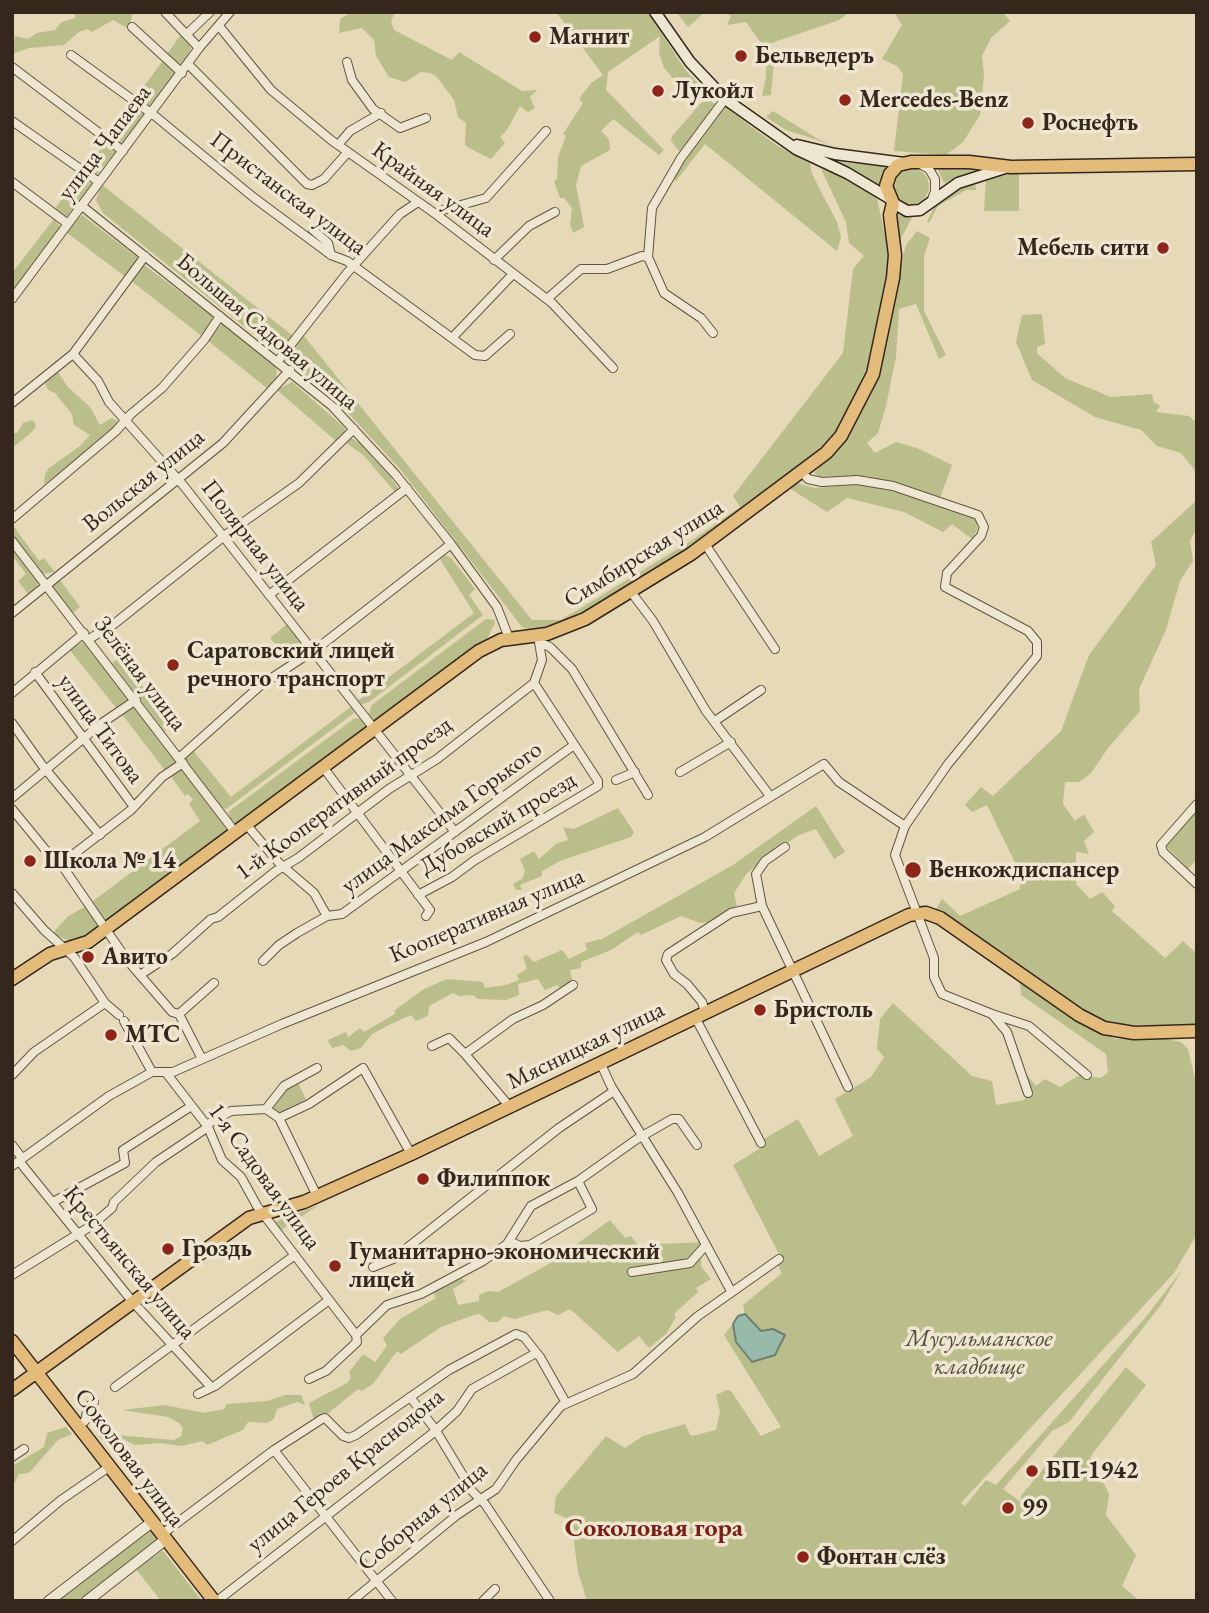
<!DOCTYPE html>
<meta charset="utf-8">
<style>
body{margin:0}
#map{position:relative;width:1209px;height:1613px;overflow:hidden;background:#e6d9b8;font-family:"EB Garamond",serif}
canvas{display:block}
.frame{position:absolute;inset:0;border:14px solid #35271c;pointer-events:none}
</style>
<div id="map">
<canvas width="1209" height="1613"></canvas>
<div class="frame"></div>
</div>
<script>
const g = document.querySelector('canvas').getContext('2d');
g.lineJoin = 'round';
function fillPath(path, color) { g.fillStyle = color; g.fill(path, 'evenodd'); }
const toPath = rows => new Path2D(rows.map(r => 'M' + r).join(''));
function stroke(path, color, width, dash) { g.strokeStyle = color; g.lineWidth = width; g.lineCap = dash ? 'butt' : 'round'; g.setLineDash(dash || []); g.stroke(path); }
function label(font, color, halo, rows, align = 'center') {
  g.font = font + ' "EB Garamond",serif'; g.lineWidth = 7; g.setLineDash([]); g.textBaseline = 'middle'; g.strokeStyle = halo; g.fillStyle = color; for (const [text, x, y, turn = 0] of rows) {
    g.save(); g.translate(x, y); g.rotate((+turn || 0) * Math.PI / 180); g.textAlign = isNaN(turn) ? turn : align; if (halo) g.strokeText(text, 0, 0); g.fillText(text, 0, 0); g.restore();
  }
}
fillPath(toPath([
 [74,12,133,12,129,29,113,20,92,32,88,29,79,32,64,45,29,48,12,54,15,36,28,39,37,33,55,30,62,22,75,18],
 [352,12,395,12,391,21,394,30,452,60,459,52,522,91,537,90,530,97,535,108,528,112,520,106,507,130,500,137,505,143,491,159,469,148,465,145,466,123,458,117,454,100,437,77,430,73,421,72,405,82,389,77,376,56,374,40,362,28,339,33,340,19],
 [556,12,648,12,684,68,707,94,687,95,664,68,659,53,660,36,608,72,606,90,664,150,659,155,613,119,601,131,609,139,610,150,581,166,576,185,584,227,573,233,570,224,572,208,564,198,560,198,554,181,557,179,558,157,566,136,563,134,583,103,580,100,581,96,591,83,603,75],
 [676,12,705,12,688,27],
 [722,12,850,12,839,20,766,45,775,51,771,95,762,96,766,77,766,50,746,22,727,25,731,16],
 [894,12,1003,12,1010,21,991,38,982,56,984,75,980,115,963,142,946,155,894,151,903,74,897,66,882,59,902,25],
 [182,33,191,48,182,66,178,66,167,54],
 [164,59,176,72,149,109,134,100],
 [710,100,716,105,683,153,680,152,671,141,672,136,702,102],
 [131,104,145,115,120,146,107,139],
 [725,107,776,145,810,163,812,174,837,222,841,237,837,251,705,144,675,182,674,173,720,109],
 [773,111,818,139,833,145,786,130,766,117],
 [106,142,116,151,96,176,85,170],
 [830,159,849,163,886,166,879,186],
 [937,167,979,167,979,169,944,183],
 '893 186a18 18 0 1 1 36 0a18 18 0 1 1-36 0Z',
 [821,169,849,178,877,198,888,248,887,279,868,371,836,433,824,448,689,550,582,615,536,632,522,627,400,469,337,401,103,213,96,200,101,184,293,336,304,336,532,620,561,620,694,539,740,507,733,496,843,353,853,269,864,256,849,243,846,222],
 [1019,173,1019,211,984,211,986,180,997,174],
 [79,177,93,184,67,216,64,217,53,211],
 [975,183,976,190,966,190,938,206,929,223,927,221,936,204,961,187],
 [896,214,912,218,899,242,898,226],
 [82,215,137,257,137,263,127,278,66,232],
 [54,219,60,227,12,293,12,273],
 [917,231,930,238,924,256,924,311,946,355,939,359,916,304,899,309,896,357,886,406,878,433,867,443,875,453,896,442,917,448,952,465,940,498,893,482,858,476,819,477,814,473,846,438,867,401,878,375,901,262,906,245],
 [143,264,212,316,212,323,203,337,130,280],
 [1042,314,1045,344,1037,347,1037,353,1065,378,1111,397,1152,394,1154,402,1160,406,1156,412,1189,416,1197,423,1197,473,1181,453,1157,446,1141,430,1095,417,1032,380,1016,342,1022,315],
 [222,324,277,368,276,378,268,389,207,340],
 [57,371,68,387,90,407,100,425,112,418,118,421,108,435,44,485,45,474,49,468,80,446,90,435,74,425,72,414,55,393,48,390,45,383],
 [292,382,344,427,345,431,337,442,277,390],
 [33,420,36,426,32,432,12,448,12,434,18,432,23,423],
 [350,437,361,444,391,478,398,488,396,493,363,455,345,442],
 [796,483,815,488,856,484,892,489,975,518,978,528,972,539,952,524,943,532,904,512,847,498,827,512,789,488],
 [1197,500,1197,528,1190,541,1193,561,1180,581,1166,630,1139,689,1140,711,1108,748,1091,773,1079,782,1065,782,1063,804,1075,821,1084,814,1094,832,1084,841,1089,854,1076,852,1076,884,1090,899,1102,892,1115,906,1112,911,1165,958,1183,941,1197,954,1197,1024,1127,1026,1106,1022,1082,1010,936,909,942,899,960,916,1020,889,1020,873,987,805,972,812,965,805,981,787,993,796,1061,731,1089,655,1156,565,1151,542],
 [12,524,39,561,44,558,55,572,42,574,12,535],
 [12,547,38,580,37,586,28,594,18,581,26,574,12,555],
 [443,554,451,558,475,589,469,595,483,615,369,702,359,705,356,702,474,613,438,556],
 [60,580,80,607,73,613,54,589,53,586],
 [486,619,494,620,495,623,486,641,373,723,368,716,372,705],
 [287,624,307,650,292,662,270,638],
 [85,641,130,700,117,709,69,649],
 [120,657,170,721,165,732,112,663],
 [135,706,180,763,167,773,121,713],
 [352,706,354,713,226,809,220,807,184,757,191,748,231,797],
 [355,718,362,719,368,727,238,824,231,821,228,812],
 [181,768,228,831,105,921,96,906,89,904,200,821,189,804,193,799,188,794,185,796,170,775],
 [816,806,845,852,834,859,816,829,797,836,747,873,734,893,737,906,709,922,700,923,681,916,641,935,638,932,611,950,581,962,581,968,570,970,573,982,563,990,557,985,545,990,538,979,518,984,519,995,506,1000,478,999,473,995,459,996,453,993,429,1006,428,1016,416,1021,411,1015,391,1024,372,1034,361,1048,351,1051,343,1045,332,1048,329,1043,328,1040,346,1032,348,1037,360,1028,364,1032,395,1014,395,1010,424,989,447,979,483,982,485,988,506,985,519,980,517,975,527,969,523,956,527,955,534,962,562,950,569,959,587,950,585,943,602,939,733,865],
 [618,808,634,832,631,837,560,861,542,871,542,876,520,885,522,890,516,890,513,884,522,879,525,871,520,859,534,851,539,859,556,844,568,840,563,827,574,829],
 [1197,808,1197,859,1188,869,1165,845],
 [86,906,100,927,84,938,70,941,52,934,67,917],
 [1020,981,1049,1003,1098,1033,1116,1039,1166,1039,1181,1042,1188,1049,1197,1087,1197,1234,1174,1273,961,1503,965,1506,986,1480,996,1485,1145,1318,1182,1270,1161,1305,1069,1422,1052,1431,1003,1489,1021,1502,1021,1496,1126,1367,1146,1385,1090,1457,1109,1494,1106,1515,1136,1555,1122,1586,1140,1601,587,1601,578,1572,571,1520,554,1513,556,1496,606,1436,625,1448,643,1436,685,1424,691,1436,716,1430,720,1411,716,1395,727,1390,731,1391,761,1436,781,1427,724,1335,733,1324,736,1342,761,1331,745,1314,743,1305,782,1273,777,1264,782,1260,733,1165,767,1144,764,1139,798,1119,819,1156,853,1136,835,1099,871,1077,884,1057,877,1049,880,1019,893,1003,972,1076,992,1081,996,1105,1024,1100,1032,1091,1026,1074,1036,1086,1045,1079,1060,1087,1081,1074,1100,1078,1108,1073,1106,1054,1021,995],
 [298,1082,307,1102,280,1113,270,1107,279,1092],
 [319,1205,281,1230,275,1222],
 [610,1220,625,1238,631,1236,638,1245,702,1242,701,1266,711,1279,696,1288,698,1292,674,1314,676,1317,666,1334,649,1348,639,1336,618,1352,570,1309,558,1315,547,1310,515,1319,504,1316,498,1322,489,1322,480,1314,474,1315,441,1327,401,1354,397,1351,373,1384,362,1391,358,1389,326,1415,314,1420,309,1403,347,1383,351,1378,349,1372,363,1354,375,1362,387,1346,383,1338,400,1319,436,1298,433,1291,459,1277,466,1281,453,1289,458,1305,479,1301,479,1295,488,1291,498,1292,549,1264],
 [285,1395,301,1395,305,1405,297,1402,277,1409,274,1419,267,1423,248,1422,243,1430,207,1445,202,1441,182,1446,160,1443,135,1445,121,1438,102,1440,99,1437,109,1429,115,1435,174,1440,181,1436,183,1429,179,1423,168,1417,122,1410,165,1405,204,1413,224,1409,227,1404,267,1401],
 [66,1427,72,1434,58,1440,29,1473,19,1474,12,1488,12,1466,44,1447,47,1433],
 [148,1530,157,1537,155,1543,82,1601,54,1601],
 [162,1551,164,1552,202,1601,161,1601,136,1569]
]), '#babe8b');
const water = toPath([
 [745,1314,761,1331,773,1329,785,1335,775,1355,752,1362,736,1342,733,1324,738,1316,745,1314]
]);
fillPath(water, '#97baab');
stroke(water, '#707f72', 2);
const minor = toPath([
 [165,12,199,48],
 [219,26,271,90,331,140,437,215,552,303,613,368],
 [132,27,182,73],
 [187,34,210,12],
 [71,55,155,116,253,197,331,255,347,261,475,355,485,356,510,334],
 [347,62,352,80,373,109,400,128,426,118],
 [188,64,307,184,312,185,324,179,348,152],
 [12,67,123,151],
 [12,121,99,182],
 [338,145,350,131,381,113],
 [920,164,929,169,935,179,935,191,931,202],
 [12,182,68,224],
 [82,206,332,406,396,475,451,544,497,607,509,638],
 [437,215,443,210,486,198,546,131],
 [313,230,328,243,331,255],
 [494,260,529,226,555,212],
 [12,299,199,48,230,12],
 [547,299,581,269,607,269,642,256,648,257],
 [713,333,701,318,664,293,648,257,652,208,681,158,725,99],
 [452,338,513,274],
 [73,354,98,381,109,402,183,485,455,832],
 [278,361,347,273,400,214,418,202],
 [12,403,73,354,145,256],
 [802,472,808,479,822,482,857,480,893,486,978,515,984,527,981,536,947,573,945,587,1028,631,1037,642,1037,656,948,764,905,826,895,855,934,958,934,977,942,994,992,1014,1007,1032,1028,1093],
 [12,519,116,431,131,414,162,388,204,340,220,316],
 [12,541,235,832],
 [705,544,775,649],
 [631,592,653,621,706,711,770,796],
 [269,595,407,488],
 [12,613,223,443,290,370],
 [89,639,114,624,228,533,299,483,354,429],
 [541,643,550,647,572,669,648,795],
 [35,672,134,807],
 [12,693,84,633],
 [715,721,761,690],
 [12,723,42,765,100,835],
 [179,758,261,685,319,647,451,544],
 [323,767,430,910,426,916],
 [680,772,731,742],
 [616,780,635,772],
 [12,798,102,723,136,700],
 [1197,804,1161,845,1163,852,1197,884],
 [12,809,48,853,61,864,127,960,172,1012,179,1014,202,1059],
 [246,824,279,863,314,893,327,916],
 [785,847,765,861,756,874,762,906,848,1087],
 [61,864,131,810,162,777,183,763],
 [12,893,44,930,74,957,105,1003,119,1015],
 [418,895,452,877,475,860,598,786,598,781,534,683],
 [263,961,279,945,297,933,327,916,342,914,574,745],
 [140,975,172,954,211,919,218,917,276,871,298,858,389,789,437,759,534,683,542,660,538,636],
 [705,1012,702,1002,687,984,674,974,666,960,668,954,731,913,762,906],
 [179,1014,214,983],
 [992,1014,1029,1026,1087,1075],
 [695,1017,761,1143],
 [124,1021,152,1072],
 [432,1046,449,1038,465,1054,513,1019,543,1005,573,985],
 [465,1054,510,1107],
 [600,1062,611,1086,678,1193,731,1291],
 [152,1072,173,1072,282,1024,486,942,705,837,824,764,839,782,905,826],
 [167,1074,208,1127,222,1160,241,1177,257,1206,356,1335],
 [12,1075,34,1052,105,1003],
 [266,1109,279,1118,317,1196],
 [279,1118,309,1104,363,1068,411,1154],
 [206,1125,231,1111,266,1109,284,1086,317,1068],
 [12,1145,22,1158],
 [19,1161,132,1301,211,1387],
 [12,1166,109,1096,152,1072],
 [53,1202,125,1163,123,1150,190,1107],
 [509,1241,520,1246,530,1245,592,1209,578,1181],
 [373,1267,393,1259,559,1128,614,1091],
 [632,1272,690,1263,706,1245],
 [12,1275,91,1226,112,1208,114,1202,156,1162,208,1127],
 [309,1379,326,1371,357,1342,356,1335,387,1305,421,1294,483,1261,507,1244,531,1206,578,1181,637,1139,672,1119,679,1119,697,1145],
 [115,1387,295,1255],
 [198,1394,215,1386,329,1300],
 [410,1397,435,1429,473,1492,485,1504,550,1601],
 [78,1426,85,1421,88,1407,94,1402],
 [274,1450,392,1601],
 [12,1457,24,1449],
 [161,1535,274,1450,322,1419,325,1418,343,1436,349,1438,356,1435,449,1370,516,1334,524,1337,540,1357,566,1403],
 [12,1541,61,1500,109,1467],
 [217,1601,433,1433,457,1411,472,1389,536,1353],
 [352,1601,457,1515,496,1489,516,1460,561,1406,633,1374,698,1316,779,1259],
 [483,1601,495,1589]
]);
const tertiary = toPath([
 [49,1601,152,1522],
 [87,1601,165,1540]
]);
const secondary = toPath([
 [655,12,690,62,725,99,796,149,847,173,889,198],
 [797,145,835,154,904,163],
 [893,203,907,211,920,210,958,183,1005,168]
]);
const primary = toPath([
 [12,979,50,954,88,942,479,651,501,640,547,634,585,619,691,554,826,453,841,436,873,374,893,278,895,255,890,215,893,203,886,186,890,174,898,165,911,162,969,162,1011,167,1197,164],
 [12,1341,214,1601],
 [12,1390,249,1218,304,1202,411,1154,909,915,926,913,940,918,1079,1015,1104,1028,1134,1033,1197,1031]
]);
stroke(minor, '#615443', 10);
stroke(tertiary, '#615443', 12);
stroke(secondary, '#35271c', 13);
stroke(primary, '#35271c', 15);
stroke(minor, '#efe6d1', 8);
stroke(tertiary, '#efe6d1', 10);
stroke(secondary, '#efe6d1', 10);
stroke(primary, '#e3bc7c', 12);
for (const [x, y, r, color] of [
 [535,37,7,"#8f2418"],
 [741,56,7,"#8f2418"],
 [658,91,7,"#8f2418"],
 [845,100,7,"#8f2418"],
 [1028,123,7,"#8f2418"],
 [1163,248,7,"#8f2418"],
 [173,665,7,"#8f2418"],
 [30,861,7,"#8f2418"],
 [913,870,9,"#8f2418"],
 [88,957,7,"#8f2418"],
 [760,1010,7,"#8f2418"],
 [111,1035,7,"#8f2418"],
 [423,1179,7,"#8f2418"],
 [168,1249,7,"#8f2418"],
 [335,1266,7,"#8f2418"],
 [1032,1471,7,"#8f2418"],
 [1008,1508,7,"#8f2418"],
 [803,1557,7,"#8f2418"]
]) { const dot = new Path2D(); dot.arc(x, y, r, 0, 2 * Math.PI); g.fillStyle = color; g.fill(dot); stroke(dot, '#efe6d1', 2.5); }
label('bold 24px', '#35271c', '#efe6d1', [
 ["Магнит",549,37],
 ["Бельведеръ",755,56],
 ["Лукойл",672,91],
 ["Mercedes-Benz",859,100],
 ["Роснефть",1042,123],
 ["Мебель сити",1149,248,"right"],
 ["Саратовский лицей",187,651],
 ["речного транспорт",187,679],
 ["Школа № 14",44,861],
 ["Венкождиспансер",929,870],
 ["Авито",102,957],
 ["Бристоль",774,1010],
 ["МТС",125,1035],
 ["Филиппок",437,1179],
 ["Гроздь",182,1249],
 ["Гуманитарно-экономический",349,1252],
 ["лицей",349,1280],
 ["БП-1942",1046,1471],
 ["99",1022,1508],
 ["Фонтан слёз",817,1557]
], 'left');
label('24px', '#35271c', '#efe6d1', [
 ["улица Чапаева",105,143,-53],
 ["Крайняя улица",433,190,36],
 ["Пристанская улица",288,194,37],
 ["Большая Садовая улица",267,332,40],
 ["Вольская улица",144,481,-39],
 ["Полярная улица",255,546,52],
 ["Симбирская улица",644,554,-32],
 ["Зелёная улица",140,674,53],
 ["улица Титова",100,729,54],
 ["1-й Кооперативный проезд",344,799,-36],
 ["улица Максима Горького",442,818,-36],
 ["Дубовский проезд",498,824,-31],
 ["Кооперативная улица",487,916,-23],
 ["Мясницкая улица",586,1046,-26],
 ["1-я Садовая улица",264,1177,54],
 ["Крестьянская улица",129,1263,50],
 ["Соколовая улица",129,1458,53],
 ["улица Героев Краснодона",346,1471,-39],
 ["Соборная улица",423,1517,-39]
]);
label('italic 24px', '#564d38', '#efe6d1', [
 ["Мусульманское",979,1339],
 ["кладбище",979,1367]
]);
label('bold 26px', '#7a1f14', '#efe6d1', [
 ["Соколовая гора",654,1529]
]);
</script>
